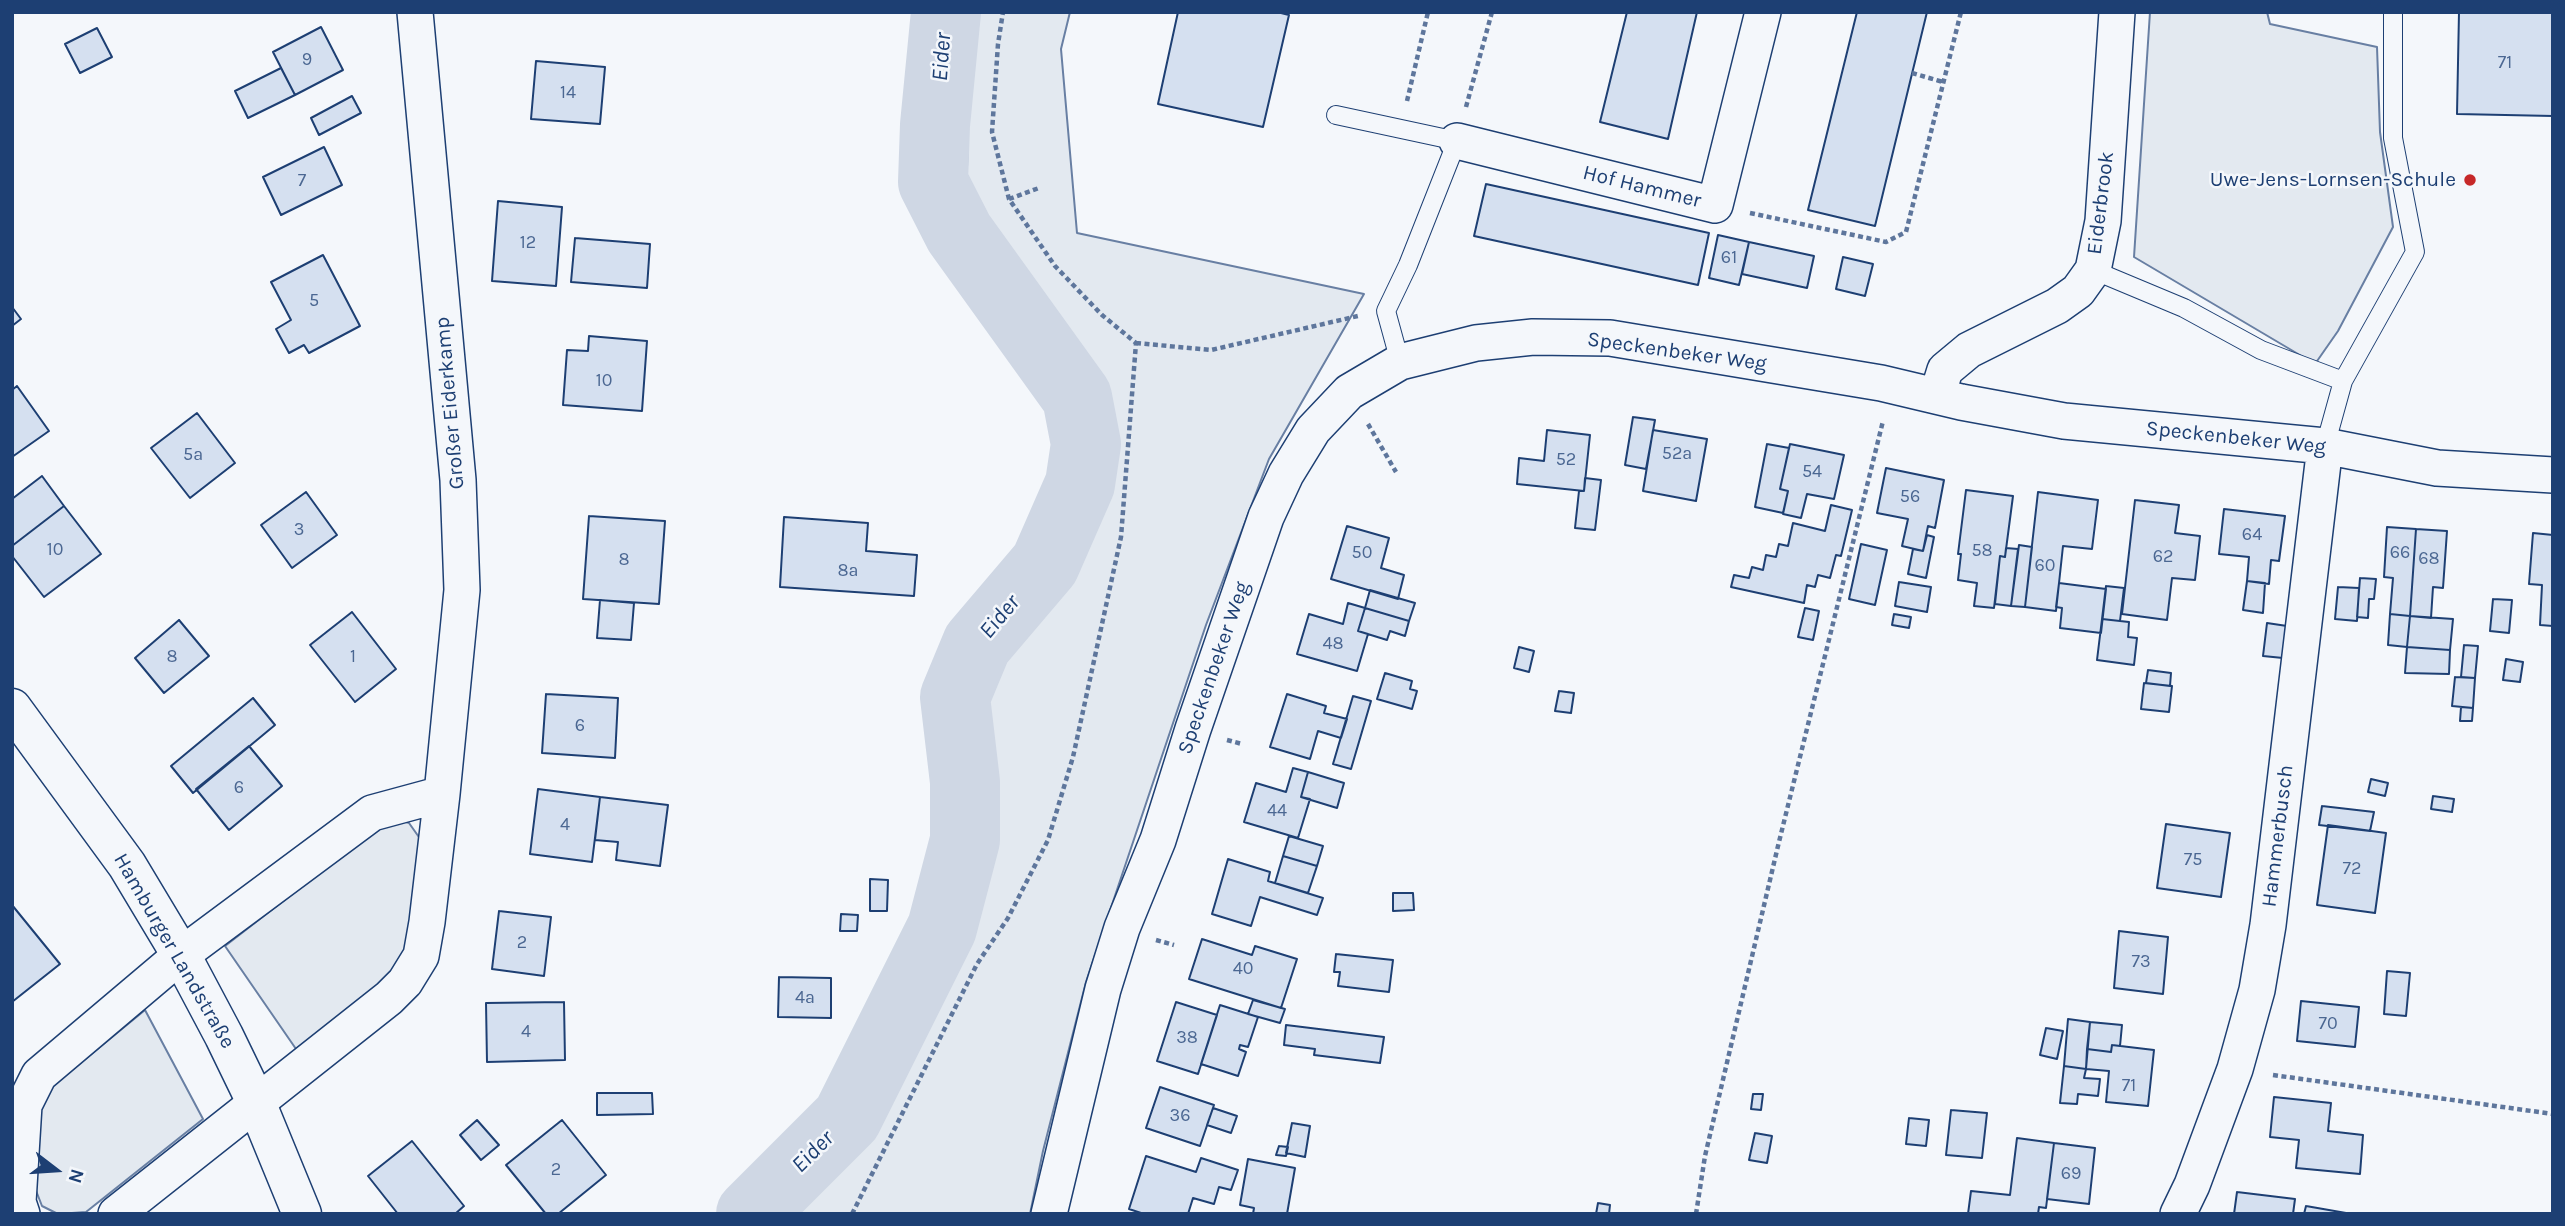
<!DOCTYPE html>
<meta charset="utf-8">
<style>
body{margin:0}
#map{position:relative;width:2565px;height:1226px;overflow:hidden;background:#f4f7fb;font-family:Karla,sans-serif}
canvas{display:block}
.frame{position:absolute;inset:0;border:14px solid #1d3f73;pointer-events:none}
.north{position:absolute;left:21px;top:1135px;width:70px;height:70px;-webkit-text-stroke:5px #f4f7fb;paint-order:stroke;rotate:107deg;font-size:19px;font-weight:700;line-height:28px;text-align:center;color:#1d3f73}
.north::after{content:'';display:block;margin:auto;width:24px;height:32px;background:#1d3f73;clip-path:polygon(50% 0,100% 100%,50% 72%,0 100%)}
</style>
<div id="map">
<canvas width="2565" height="1226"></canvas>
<div class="frame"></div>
<div class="north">N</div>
</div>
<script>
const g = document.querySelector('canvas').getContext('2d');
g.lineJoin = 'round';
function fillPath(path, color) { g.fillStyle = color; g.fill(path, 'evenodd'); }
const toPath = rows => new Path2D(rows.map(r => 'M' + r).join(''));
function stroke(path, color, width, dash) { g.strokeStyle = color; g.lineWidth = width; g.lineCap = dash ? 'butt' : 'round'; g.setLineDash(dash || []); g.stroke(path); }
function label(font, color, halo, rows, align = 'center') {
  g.font = font + ' Karla,sans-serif'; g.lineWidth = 5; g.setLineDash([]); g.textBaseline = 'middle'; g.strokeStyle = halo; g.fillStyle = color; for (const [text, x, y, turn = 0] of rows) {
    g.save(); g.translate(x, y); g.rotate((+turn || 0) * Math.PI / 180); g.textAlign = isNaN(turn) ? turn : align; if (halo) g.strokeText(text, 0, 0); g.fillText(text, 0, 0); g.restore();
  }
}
const green = toPath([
 [968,12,1070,12,1061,49,1077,233,1364,294,1269,459,1206,625,1086,982,1043,1151,1030,1214,793,1214,866,1135,989,863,979,772,976,706,1002,656,1071,577,1104,502,1106,442,1099,372,966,203,968,131,962,48,968,12],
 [2150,12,2267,12,2270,24,2377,47,2380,132,2393,227,2338,331,2315,364,2134,257,2150,12],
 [392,817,409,823,421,840,412,933,402,959,387,980,296,1049,225,946,392,817],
 [145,1010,203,1119,86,1212,58,1214,42,1206,35,1188,39,1108,50,1088,145,1010]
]);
fillPath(green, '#e3e9f0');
stroke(green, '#687fa3', 2);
stroke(toPath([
 [751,1214,847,1118,942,928,965,840,965,782,955,697,977,644,1045,564,1080,484,1086,444,1077,397,959,233,933,182,935,125,946,12]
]), '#cfd7e4', 70);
const building = toPath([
 [1178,12,1277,12,1289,15,1263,127,1158,104,1178,12],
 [1627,12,1697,12,1668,139,1600,122,1627,12],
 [1857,12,1927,12,1875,226,1808,210,1857,12],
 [2459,12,2553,12,2553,116,2457,114,2459,12],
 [321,27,343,70,295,95,273,52,321,27],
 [97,28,112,57,80,73,65,44,97,28],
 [536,61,605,67,600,124,531,119,536,61],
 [281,68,295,95,248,118,235,91,281,68],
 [352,96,361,113,319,135,311,118,352,96],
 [324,147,342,185,281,215,263,177,324,147],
 [1486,184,1709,233,1698,285,1474,236,1486,184],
 [498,201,562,207,556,286,492,281,498,201],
 [1718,235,1749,242,1739,285,1709,278,1718,235],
 [575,238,650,244,647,288,571,282,575,238],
 [1749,242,1814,256,1807,288,1742,274,1749,242],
 [323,255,360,326,309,353,304,345,289,353,276,329,291,320,271,282,323,255],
 [1843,257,1873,264,1865,296,1836,289,1843,257],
 [12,307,21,319,12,326,12,307],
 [589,336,647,341,642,411,563,405,567,350,588,351,589,336],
 [17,386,49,431,12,457,12,390,17,386],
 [197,413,235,463,190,498,151,448,197,413],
 [1633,417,1655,420,1646,469,1625,465,1633,417],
 [1547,430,1590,435,1584,491,1517,484,1519,458,1544,461,1547,430],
 [1653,430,1707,439,1696,501,1643,491,1653,430],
 [1767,444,1789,448,1780,489,1788,491,1783,513,1755,507,1767,444],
 [1790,444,1844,455,1834,499,1807,494,1801,518,1783,514,1788,491,1780,489,1790,444],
 [1886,468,1944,480,1935,528,1928,526,1923,551,1902,546,1908,519,1877,513,1886,468],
 [42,476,64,506,12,546,12,499,42,476],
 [1585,478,1601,480,1595,530,1575,528,1579,491,1584,491,1585,478],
 [1966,490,2013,496,2005,557,2000,556,1994,608,1974,606,1977,583,1958,580,1961,554,1958,554,1966,490],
 [306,492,337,535,292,568,261,525,306,492],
 [2038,492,2098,500,2092,549,2063,546,2056,611,2025,607,2038,492],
 [2135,500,2179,505,2175,533,2200,536,2195,580,2172,578,2167,620,2122,614,2135,500],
 [1831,505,1852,510,1841,556,1836,555,1830,578,1818,575,1815,587,1807,585,1804,603,1731,587,1734,575,1749,578,1752,567,1763,570,1766,555,1776,557,1779,544,1788,546,1793,523,1825,531,1831,505],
 [64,506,101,554,44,597,12,556,12,546,64,506],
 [2224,509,2285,516,2279,561,2271,560,2269,584,2247,581,2249,557,2219,554,2224,509],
 [589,516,665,521,659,604,583,599,589,516],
 [784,517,868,523,866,551,917,555,914,596,780,587,784,517],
 [1347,526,1389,538,1381,568,1404,575,1398,599,1331,579,1347,526],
 [2387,527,2416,529,2410,616,2390,614,2393,578,2384,577,2387,527],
 [2416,529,2447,531,2443,588,2433,587,2431,618,2410,616,2416,529],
 [2533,533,2553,535,2553,626,2540,625,2542,585,2529,584,2533,533],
 [1927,535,1934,537,1926,578,1908,574,1913,549,1923,551,1927,535],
 [1861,544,1887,550,1875,605,1849,599,1861,544],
 [2019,545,2032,547,2025,607,2011,606,2019,545],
 [2006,548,2018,549,2011,606,1995,604,2000,556,2005,557,2006,548],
 [2360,578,2376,579,2374,599,2369,599,2368,618,2357,617,2360,578],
 [2247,581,2265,583,2263,613,2243,610,2247,581],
 [1899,582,1931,587,1927,612,1895,606,1899,582],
 [2059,583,2106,589,2101,633,2060,628,2062,608,2056,607,2059,583],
 [2106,586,2124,588,2120,621,2102,619,2106,586],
 [2338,587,2359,588,2357,621,2335,619,2338,587],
 [1370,590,1415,603,1409,621,1365,608,1370,590],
 [2493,599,2512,600,2509,633,2490,631,2493,599],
 [600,600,634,603,631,640,597,638,600,600],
 [1348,603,1365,608,1358,631,1368,634,1357,671,1297,654,1309,614,1343,624,1348,603],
 [1365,608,1409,621,1405,636,1390,631,1387,640,1358,631,1365,608],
 [1805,608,1819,611,1813,640,1798,637,1805,608],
 [352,612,396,669,355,702,310,645,352,612],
 [1894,614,1911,617,1909,628,1892,625,1894,614],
 [2390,614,2410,616,2407,647,2388,645,2390,614],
 [2410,616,2453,619,2450,650,2407,647,2410,616],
 [2102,619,2129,622,2128,637,2137,638,2134,665,2097,660,2102,619],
 [179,620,209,656,164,693,135,658,179,620],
 [2267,623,2287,626,2283,658,2263,656,2267,623],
 [2464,645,2478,646,2475,678,2461,677,2464,645],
 [1519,647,1534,651,1529,672,1514,668,1519,647],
 [2407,647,2450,650,2449,674,2405,673,2407,647],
 [2506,659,2523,662,2520,682,2503,680,2506,659],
 [2148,670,2171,673,2170,686,2146,683,2148,670],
 [1385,673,1412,681,1410,689,1417,691,1412,709,1377,699,1385,673],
 [2455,677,2475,678,2473,708,2452,706,2455,677],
 [2144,683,2172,686,2169,712,2141,709,2144,683],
 [1559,691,1574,693,1571,713,1555,711,1559,691],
 [546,694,618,698,615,758,542,753,546,694],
 [1287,694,1326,706,1324,713,1347,719,1341,738,1318,731,1310,759,1270,747,1287,694],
 [1353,696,1371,701,1351,769,1333,764,1353,696],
 [253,698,275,725,193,793,171,766,253,698],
 [2461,707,2473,708,2472,721,2460,721,2461,707],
 [249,746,282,786,229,830,196,789,249,746],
 [1293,768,1308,772,1301,797,1310,799,1298,838,1244,822,1256,783,1286,792,1293,768],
 [1308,772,1344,783,1337,808,1301,797,1308,772],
 [2371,779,2388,783,2385,796,2368,792,2371,779],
 [538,789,600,797,592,862,530,854,538,789],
 [2433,796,2454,799,2452,812,2431,809,2433,796],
 [600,797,668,805,660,866,616,860,618,842,595,840,600,797],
 [2322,806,2374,812,2370,831,2319,825,2322,806],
 [2166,824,2230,833,2221,897,2157,888,2166,824],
 [2328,825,2386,833,2375,913,2317,905,2328,825],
 [1289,836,1323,846,1317,866,1283,856,1289,836],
 [1283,856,1317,866,1308,893,1275,883,1283,856],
 [1228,859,1270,872,1268,881,1323,898,1317,915,1260,897,1251,926,1212,914,1228,859],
 [870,879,888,880,887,911,870,911,870,879],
 [1393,893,1413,893,1414,910,1393,911,1393,893],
 [12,905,60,964,12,1002,12,905],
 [499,911,551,917,544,976,492,969,499,911],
 [841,914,858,915,857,931,840,931,841,914],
 [2119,931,2168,937,2163,994,2114,988,2119,931],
 [1202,939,1252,955,1255,946,1297,959,1281,1008,1189,979,1202,939],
 [1336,954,1393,960,1389,992,1338,986,1340,972,1334,972,1336,954],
 [2387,971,2410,973,2406,1016,2384,1014,2387,971],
 [779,977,831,978,831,1018,778,1017,779,977],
 [1253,1000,1285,1009,1280,1023,1248,1014,1253,1000],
 [2301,1001,2359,1007,2355,1047,2297,1041,2301,1001],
 [564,1002,565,1060,487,1062,486,1003,564,1002],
 [1176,1002,1217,1015,1198,1074,1157,1061,1176,1002],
 [1220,1005,1258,1017,1248,1047,1240,1045,1239,1049,1246,1052,1238,1076,1201,1064,1220,1005],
 [2068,1019,2090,1022,2086,1069,2064,1066,2068,1019],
 [2090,1022,2122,1025,2120,1046,2112,1045,2111,1052,2087,1049,2090,1022],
 [1286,1025,1384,1037,1380,1063,1314,1055,1315,1049,1284,1045,1286,1025],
 [2046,1028,2063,1031,2057,1059,2040,1055,2046,1028],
 [2112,1045,2154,1050,2148,1106,2106,1102,2109,1071,2086,1069,2087,1049,2111,1052,2112,1045],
 [2064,1066,2086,1069,2084,1078,2100,1079,2098,1096,2078,1094,2077,1104,2060,1103,2064,1066],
 [1160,1087,1214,1105,1200,1146,1146,1128,1160,1087],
 [597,1093,652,1093,653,1114,597,1115,597,1093],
 [1753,1094,1763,1094,1761,1110,1751,1109,1753,1094],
 [2274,1097,2331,1103,2328,1131,2363,1135,2360,1174,2296,1168,2299,1140,2270,1137,2274,1097],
 [1213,1108,1237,1116,1231,1133,1207,1125,1213,1108],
 [1951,1110,1987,1113,1982,1158,1946,1155,1951,1110],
 [1909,1118,1929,1120,1926,1146,1906,1144,1909,1118],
 [477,1120,499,1145,481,1160,460,1135,477,1120],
 [562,1120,606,1175,558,1214,546,1214,506,1165,562,1120],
 [1292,1123,1310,1126,1305,1157,1286,1153,1292,1123],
 [1755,1133,1772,1136,1767,1163,1749,1160,1755,1133],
 [2017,1138,2054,1143,2046,1208,2039,1207,2038,1214,1968,1214,1971,1191,2010,1195,2017,1138],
 [412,1141,464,1206,455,1214,398,1214,368,1176,412,1141],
 [2054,1143,2095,1148,2089,1204,2047,1199,2054,1143],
 [1279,1146,1288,1147,1286,1156,1276,1155,1279,1146],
 [1146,1156,1196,1172,1201,1158,1238,1170,1231,1190,1219,1187,1214,1204,1193,1198,1188,1214,1144,1214,1129,1209,1146,1156],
 [1248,1159,1295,1168,1287,1214,1253,1214,1254,1208,1240,1205,1248,1159],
 [2237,1192,2295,1199,2293,1214,2234,1214,2237,1192],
 [1598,1203,1610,1205,1609,1214,1596,1214,1598,1203],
 [2306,1206,2346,1213,2345,1214,2304,1214,2306,1206]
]);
fillPath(building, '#d5e0f0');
stroke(building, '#1d3f73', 2);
const lane = toPath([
 [1336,115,1457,141,1408,265,1386,311,1400,362],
 [2093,270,2184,308,2261,350,2343,381,2325,446],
 [2343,381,2415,252,2393,138,2393,12]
]);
const street = toPath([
 [1457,141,1715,205,1763,12],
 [1937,396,1945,370,1969,350,2057,306,2078,291,2093,270,2103,221,2117,12],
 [22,1214,18,1202,24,1105,39,1075,181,955,372,813,442,794],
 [116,1214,389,998,405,982,421,956,427,922,442,794,462,590,458,480,415,12],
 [1049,1214,1103,989,1122,928,1158,840,1193,729,1266,517,1286,474,1313,430,1349,392,1400,362,1476,343,1533,337,1610,338,1881,383,1961,402,2064,421,2325,446,2437,468,2553,475],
 [2178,1214,2192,1185,2235,1069,2257,990,2268,925,2325,446]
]);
const secondary = toPath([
 [12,708,127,865,181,955,224,1036,256,1102,302,1214]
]);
stroke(lane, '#1d3f73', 20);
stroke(street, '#1d3f73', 38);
stroke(secondary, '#1d3f73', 41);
stroke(toPath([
 [1912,73,1943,82],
 [1407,101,1428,12],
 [1466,107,1492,12],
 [1009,199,1039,188],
 [1750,213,1886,242,1906,232,1961,12],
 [1136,343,1211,350,1358,316],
 [1368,424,1396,472],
 [1227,740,1242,744],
 [1156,940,1174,945],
 [2273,1075,2553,1114],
 [852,1214,977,964,1008,918,1048,840,1073,757,1121,537,1136,343,1102,315,1055,266,1009,199,992,132,998,44,1003,12],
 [1696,1214,1705,1156,1778,846,1883,421]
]), '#5e769c', 4.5, [5, 3.5]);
stroke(lane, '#f4f7fb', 18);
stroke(street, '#f4f7fb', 35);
stroke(secondary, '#f4f7fb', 38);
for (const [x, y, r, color] of [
 [2470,180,7,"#c62828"]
]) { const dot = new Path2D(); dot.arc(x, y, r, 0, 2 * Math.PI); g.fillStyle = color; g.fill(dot); stroke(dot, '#f4f7fb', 2.5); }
label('18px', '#4b6792', null, [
 ["9",307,60],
 ["71",2505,63],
 ["14",568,93],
 ["7",302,181],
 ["12",528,243],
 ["61",1729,258],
 ["5",314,301],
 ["10",604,381],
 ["52a",1677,454],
 ["5a",193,455],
 ["52",1566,460],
 ["54",1812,472],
 ["56",1910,497],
 ["3",299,530],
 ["64",2252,535],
 ["10",55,550],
 ["58",1982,551],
 ["50",1362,553],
 ["66",2400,553],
 ["62",2163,557],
 ["68",2429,559],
 ["8",624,560],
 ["60",2045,566],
 ["8a",848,571],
 ["48",1333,644],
 ["8",172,657],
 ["1",353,657],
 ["6",580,726],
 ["6",239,788],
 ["44",1277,811],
 ["4",565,825],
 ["75",2193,860],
 ["72",2352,869],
 ["2",522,943],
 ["73",2141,962],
 ["40",1243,969],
 ["4a",805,998],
 ["70",2328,1024],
 ["4",526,1032],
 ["38",1187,1038],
 ["71",2129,1086],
 ["36",1180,1116],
 ["2",556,1170],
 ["69",2071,1174]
]);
label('21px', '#1d3f73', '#f4f7fb', [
 ["Uwe-Jens-Lornsen-Schule",2456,180]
], 'right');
label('21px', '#1d3f73', '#f4f7fb', [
 ["Hof Hammer",1642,187,14],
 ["Eiderbrook",2101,203,-83],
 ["Speckenbeker Weg",1677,352,8],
 ["Großer Eiderkamp",450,403,-95],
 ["Speckenbeker Weg",2236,438,6],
 ["Speckenbeker Weg",1214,668,-71],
 ["Hammerbusch",2278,836,-83],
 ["Hamburger Landstraße",174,951,60]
]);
label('italic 23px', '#1d3f73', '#f4f7fb', [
 ["Eider",942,57,-86],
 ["Eider",1000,617,-50],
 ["Eider",813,1152,-45]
]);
</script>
